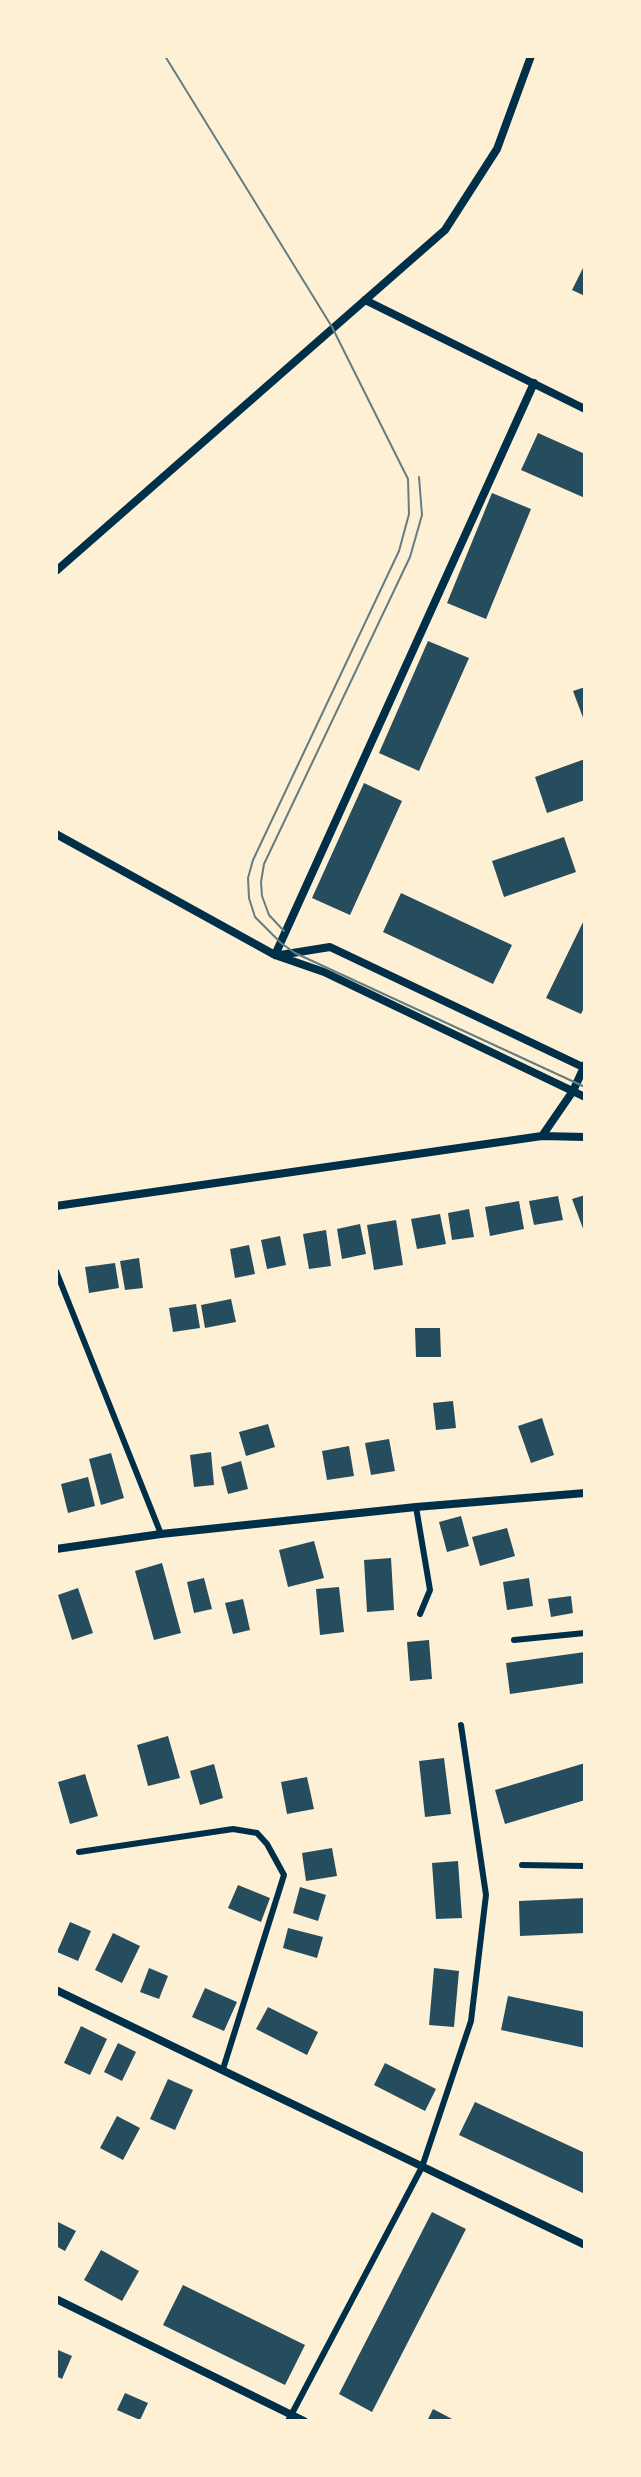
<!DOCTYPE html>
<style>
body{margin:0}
#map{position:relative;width:641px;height:2477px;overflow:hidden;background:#fdf0d5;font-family:Helvetica,sans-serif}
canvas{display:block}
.frame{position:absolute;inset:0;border:58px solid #fdf0d5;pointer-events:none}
</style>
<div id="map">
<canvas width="641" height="2477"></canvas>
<div class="frame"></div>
</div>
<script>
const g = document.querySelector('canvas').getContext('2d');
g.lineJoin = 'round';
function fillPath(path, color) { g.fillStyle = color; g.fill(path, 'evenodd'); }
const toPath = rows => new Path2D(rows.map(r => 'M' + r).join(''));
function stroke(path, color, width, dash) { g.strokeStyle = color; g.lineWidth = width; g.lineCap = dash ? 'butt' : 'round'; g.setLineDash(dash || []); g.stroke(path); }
fillPath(toPath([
 [585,264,585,296,572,290],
 [538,433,585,454,585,498,521,470],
 [492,493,531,509,486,619,447,603],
 [428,641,469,658,419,771,379,753],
 [585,687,585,723,573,691],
 [585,759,585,800,547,813,535,777],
 [364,783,402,801,350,915,312,898],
 [564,837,576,872,504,897,492,861],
 [401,893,512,945,493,984,383,932],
 [585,918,585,1006,581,1014,546,998],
 [585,1195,585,1234,572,1199],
 [558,1196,563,1220,534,1225,529,1201],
 [519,1201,524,1229,490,1236,485,1207],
 [469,1209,474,1237,452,1240,448,1213],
 [440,1214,446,1244,417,1249,411,1219],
 [396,1220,403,1265,374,1270,367,1225],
 [360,1224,366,1254,342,1259,337,1229],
 [326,1230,331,1266,309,1269,303,1234],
 [280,1236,286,1265,267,1269,261,1240],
 [249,1245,255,1274,235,1278,230,1249],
 [139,1258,143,1288,125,1290,120,1261],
 [115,1263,119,1288,89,1293,85,1267],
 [231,1299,236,1322,205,1328,201,1305],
 [196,1304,200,1328,173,1332,169,1308],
 [415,1328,440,1328,441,1357,416,1357],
 [453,1401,456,1428,436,1430,433,1403],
 [542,1418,554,1455,531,1463,518,1426],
 [268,1424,275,1447,246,1456,239,1432],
 [389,1439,395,1471,371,1475,365,1443],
 [349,1446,354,1476,327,1480,322,1451],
 [211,1452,214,1485,194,1487,190,1455],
 [111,1453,124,1498,101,1505,89,1459],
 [241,1461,248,1489,228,1494,221,1467],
 [88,1477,95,1506,68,1513,61,1484],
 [461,1516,469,1546,447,1552,439,1522],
 [507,1528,515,1556,480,1566,472,1537],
 [314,1541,324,1578,288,1587,279,1550],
 [391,1558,394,1610,367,1612,364,1560],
 [162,1563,181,1633,154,1640,135,1571],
 [204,1578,212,1609,194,1613,187,1582],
 [529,1578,533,1606,507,1610,503,1582],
 [339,1587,344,1632,320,1635,316,1589],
 [78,1588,93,1633,72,1640,58,1595],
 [571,1596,573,1613,551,1617,548,1599],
 [243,1599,250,1630,233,1634,225,1603],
 [429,1640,432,1679,410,1681,407,1642],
 [585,1652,585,1683,510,1694,506,1663],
 [168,1736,180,1778,148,1786,137,1745],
 [444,1758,451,1814,425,1817,419,1761],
 [585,1763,585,1800,505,1824,495,1790],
 [214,1764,223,1798,200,1805,190,1771],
 [85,1774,98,1816,70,1824,58,1782],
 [307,1777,314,1809,287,1814,281,1782],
 [332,1848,337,1876,306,1881,302,1853],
 [458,1861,462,1918,436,1919,432,1863],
 [238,1885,270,1898,261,1922,228,1908],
 [300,1887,326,1895,318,1921,293,1913],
 [585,1898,585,1933,520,1936,519,1901],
 [70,1922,91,1931,78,1961,57,1952],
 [288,1928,323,1937,317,1958,283,1948],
 [113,1933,140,1946,122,1983,95,1970],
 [149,1968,168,1976,159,1999,140,1992],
 [434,1968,459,1971,454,2027,429,2025],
 [205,1988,237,2002,224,2031,192,2017],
 [508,1996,585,2012,585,2048,501,2030],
 [268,2007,318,2032,307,2055,256,2029],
 [81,2026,107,2039,90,2075,64,2063],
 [118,2043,136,2052,122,2081,104,2072],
 [385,2063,436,2089,425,2111,374,2085],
 [168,2079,193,2090,175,2130,150,2119],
 [475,2102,585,2153,585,2194,459,2135],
 [117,2116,140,2128,123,2160,100,2148],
 [432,2212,466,2229,372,2412,339,2394],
 [56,2221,76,2231,65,2251,56,2246],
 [101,2250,139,2271,122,2301,84,2280],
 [183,2285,305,2345,285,2385,163,2325],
 [58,2350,72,2356,62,2379,56,2376],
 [125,2393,148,2403,140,2420,117,2410],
 [433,2409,456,2421,427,2421]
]), '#264d5e');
stroke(toPath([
 [56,1271,161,1534],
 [416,1507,430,1590,420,1614],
 [514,1640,585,1633],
 [79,1852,233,1829,257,1833,267,1844,284,1875,223,2069],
 [522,1865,585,1866],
 [288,2421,422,2167,471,2021,486,1895,461,1725]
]), '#003049', 6);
stroke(toPath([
 [365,300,585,409],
 [56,571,445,230,497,149,531,56],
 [56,834,275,955,324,972,585,1097],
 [275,955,534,383],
 [280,955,330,947,585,1068],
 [542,1136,573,1091,585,1065],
 [56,1206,542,1136,585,1137],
 [56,1549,161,1534,416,1507,585,1493],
 [56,1990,585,2245],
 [56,2299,304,2421]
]), '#003049', 8);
stroke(toPath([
 [165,56,332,327,408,479,409,514,399,551,253,860,248,878,249,898,255,917,281,943,295,953,585,1087],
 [284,931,269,915,262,896,261,882,264,864,410,557,422,515,419,477]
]), '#657d81', 2);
</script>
